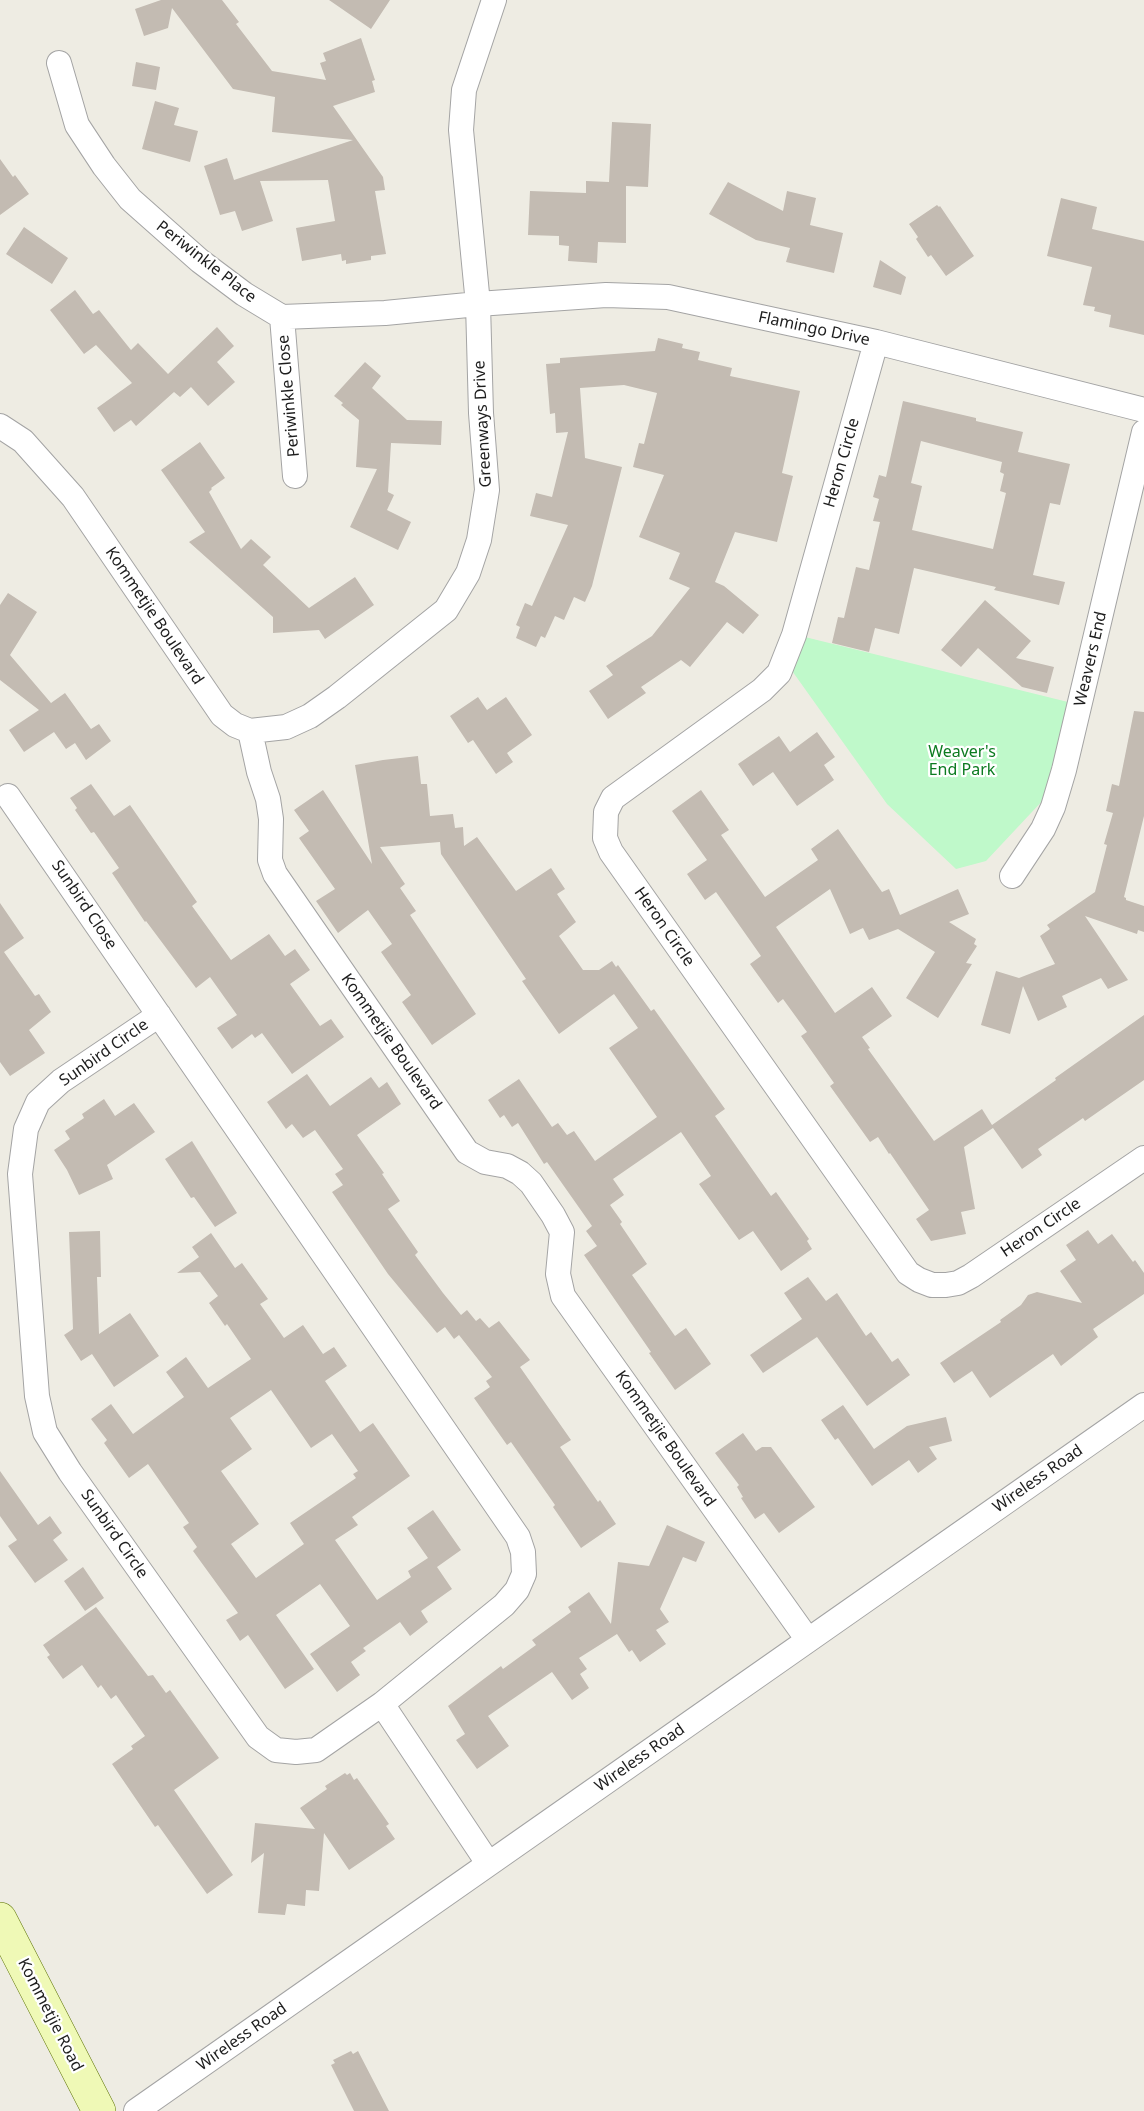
<!DOCTYPE html>
<style>
body{margin:0}
canvas{display:block;background:#eeece3}
</style>
<canvas width="1144" height="2111"></canvas>
<script>
const g = document.querySelector('canvas').getContext('2d');
g.lineJoin = 'round';
function fillPath(path, color) { g.fillStyle = color; g.fill(path, 'evenodd'); }
const toPath = rows => new Path2D(rows.map(r => 'M' + r).join(''));
function stroke(path, color, width, dash) { g.strokeStyle = color; g.lineWidth = width; g.lineCap = dash ? 'butt' : 'round'; g.setLineDash(dash || []); g.stroke(path); }
function label(font, color, halo, rows, align = 'center') {
  g.font = font + ' "Noto Sans",sans-serif'; g.lineWidth = 4.5; g.setLineDash([]); g.textBaseline = 'middle'; g.strokeStyle = halo; g.fillStyle = color; for (const [text, x, y, turn = 0] of rows) {
    g.save(); g.translate(x, y); g.rotate((+turn || 0) * Math.PI / 180); g.textAlign = isNaN(turn) ? turn : align; if (halo) g.strokeText(text, 0, 0); g.fillText(text, 0, 0); g.restore();
  }
}
fillPath(toPath([
 [805,637,1072,703,1046,797,986,861,956,869,887,804,790,668]
]), '#bff9ca');
fillPath(toPath([
 [161,0,222,0,239,22,236,24,272,71,326,80,320,63,326,61,323,53,361,38,375,80,372,81,375,92,333,106,383,177,385,190,375,191,386,254,371,256,371,260,346,264,346,260,342,261,341,254,302,261,296,228,335,221,328,180,260,181,273,221,242,231,235,211,220,215,204,166,227,158,234,180,353,140,272,132,275,97,233,89,172,8,168,28,144,36,135,9],
 [329,0,390,0,371,29],
 [136,62,160,67,156,90,132,86],
 [155,101,179,108,174,125,198,131,190,162,142,149],
 [612,122,651,124,648,187,626,186,626,243,598,242,597,263,568,261,569,246,559,245,559,236,528,235,530,191,586,193,586,181,609,182],
 [0,159,13,177,15,175,29,194,0,215],
 [728,182,783,211,787,191,816,198,810,225,843,233,834,273,786,262,790,248,756,240,709,214],
 [1061,198,1097,207,1092,229,1144,241,1144,335,1109,327,1111,315,1094,311,1095,307,1083,305,1092,267,1047,256],
 [937,205,939,207,940,206,974,256,946,276,931,255,928,257,916,239,918,237,909,224],
 [24,227,68,258,52,284,6,254],
 [880,260,906,277,901,295,873,287],
 [75,290,93,314,99,310,131,350,138,343,168,374,217,327,234,346,217,362,235,382,208,406,191,387,180,397,174,392,136,426,131,420,114,432,97,408,132,383,96,345,84,354,50,310],
 [658,338,683,344,682,348,700,352,698,360,732,368,730,376,800,391,782,473,793,476,777,542,735,532,715,582,724,586,759,615,743,634,727,622,690,667,681,660,641,687,646,693,608,719,589,691,613,675,606,666,652,636,690,588,669,579,680,553,639,537,664,475,633,467,639,443,644,444,657,393,624,385,580,388,585,458,622,467,592,586,585,602,574,597,564,620,555,616,545,638,541,636,536,647,516,638,520,627,516,625,525,603,532,606,568,525,530,516,536,493,552,497,568,432,556,433,555,413,550,414,546,364,560,363,560,358,655,351],
 [365,362,381,376,372,388,407,420,442,421,441,445,391,443,388,492,394,495,387,510,411,522,398,550,350,527,377,469,356,467,359,420,341,405,343,403,334,396],
 [903,401,976,418,976,421,1023,432,1018,452,1070,464,1060,505,1050,503,1033,575,1065,582,1059,605,994,590,996,587,914,568,899,634,875,628,869,652,832,643,838,617,844,618,856,567,869,570,880,522,873,521,879,499,873,497,879,475,886,477],
 [921,441,1002,462,1000,472,1004,474,1000,491,1006,493,993,549,912,530,922,486,911,483],
 [200,442,225,478,211,488,212,489,209,492,241,549,251,539,271,557,263,565,309,608,355,577,374,605,325,639,319,630,273,633,273,617,189,542,205,532,161,470],
 [8,593,37,612,10,655,51,703,65,693,91,729,99,724,111,741,86,760,75,743,66,749,54,732,24,752,9,730,39,710,0,680,0,605],
 [985,600,1031,641,1016,658,1054,667,1047,693,1022,687,978,648,961,667,941,650],
 [478,697,487,710,506,697,532,735,507,753,513,762,496,774,473,740,468,743,450,716],
 [1134,711,1144,712,1144,816,1124,897,1126,898,1126,900,1144,906,1144,932,1138,930,1137,934,1085,916,1128,980,1108,989,1101,978,1062,996,1067,1007,1038,1021,1023,986,1010,1034,981,1025,996,971,1019,978,1055,964,1040,936,1050,929,1047,925,1095,892,1107,845,1104,844,1113,813,1106,811,1112,784,1119,786],
 [817,732,835,757,824,765,834,780,797,806,773,772,753,786,738,764,779,736,790,752],
 [418,756,421,784,427,784,430,816,453,814,455,828,463,827,464,846,477,837,516,891,551,868,565,889,557,894,576,922,559,936,583,970,599,970,612,961,616,967,618,965,651,1011,654,1009,725,1109,715,1116,771,1196,776,1192,809,1239,807,1241,812,1249,781,1271,753,1231,739,1240,699,1184,711,1176,681,1132,613,1179,624,1195,610,1205,622,1222,620,1224,647,1264,632,1275,675,1336,686,1328,711,1364,675,1390,649,1353,651,1352,584,1255,597,1246,586,1231,592,1226,547,1162,544,1164,518,1123,512,1127,504,1115,500,1118,488,1100,519,1079,552,1127,558,1123,567,1135,574,1131,595,1161,657,1117,609,1048,638,1028,614,994,559,1034,522,981,526,979,441,854,440,842,380,847,405,884,400,888,416,911,410,915,476,1014,432,1045,402,1002,411,995,381,952,392,944,368,910,338,933,316,901,335,889,299,838,309,831,294,810,323,790,372,864,355,765,383,760],
 [91,784,114,816,130,805,197,902,192,906,231,960,269,934,285,956,295,949,310,970,290,984,320,1026,331,1019,344,1037,292,1074,262,1033,255,1038,252,1034,232,1049,217,1028,237,1015,210,977,196,988,146,921,145,922,112,873,119,868,94,832,91,833,75,810,77,808,70,798],
 [701,790,729,830,721,835,765,897,818,860,811,849,838,829,882,892,889,889,900,915,958,889,969,914,949,922,976,939,974,944,977,946,966,963,972,964,938,1018,906,998,935,952,898,929,869,940,863,928,850,934,830,889,776,927,835,1013,872,987,892,1016,862,1037,870,1048,868,1049,934,1141,982,1109,992,1125,1056,1080,1055,1078,1144,1015,1144,1080,1085,1121,1083,1118,1038,1149,1042,1155,1022,1169,993,1128,964,1147,975,1209,961,1212,966,1234,931,1241,916,1219,929,1210,890,1153,889,1154,878,1137,870,1142,830,1086,834,1083,801,1036,807,1032,783,999,778,1003,750,964,761,956,716,892,705,900,687,874,707,860,672,811],
 [0,903,24,938,4,952,35,996,39,994,51,1012,29,1030,45,1053,10,1076,0,1062],
 [307,1074,330,1106,371,1077,379,1088,387,1082,401,1104,357,1135,384,1173,382,1174,400,1201,388,1209,418,1252,415,1255,443,1293,461,1315,467,1310,476,1321,480,1318,489,1328,499,1321,530,1360,520,1367,571,1440,560,1447,598,1502,600,1500,616,1524,581,1548,553,1507,555,1505,511,1442,507,1445,474,1398,490,1387,486,1381,492,1377,459,1335,454,1339,445,1327,437,1333,388,1274,332,1192,343,1185,335,1174,343,1169,315,1130,303,1138,292,1124,286,1129,267,1102],
 [104,1099,115,1116,134,1103,155,1132,107,1165,113,1179,79,1195,67,1170,54,1150,70,1139,65,1131,84,1118,82,1114],
 [192,1141,237,1213,215,1227,194,1197,191,1198,165,1159],
 [1088,1230,1098,1244,1112,1234,1133,1262,1135,1260,1144,1273,1144,1294,1093,1329,1098,1337,1061,1366,1053,1354,990,1398,972,1371,954,1383,940,1363,1001,1322,1000,1320,1021,1305,1028,1295,1037,1292,1082,1303,1060,1271,1076,1260,1066,1245],
 [100,1231,101,1277,97,1277,99,1334,130,1313,159,1356,114,1387,92,1354,81,1361,64,1335,73,1329,69,1232],
 [211,1233,235,1268,242,1263,268,1299,260,1304,284,1338,303,1325,323,1354,334,1347,347,1366,325,1381,360,1432,373,1423,410,1476,352,1517,358,1525,335,1540,377,1600,411,1577,408,1571,428,1558,407,1528,433,1510,461,1550,437,1567,452,1589,421,1611,428,1622,410,1636,400,1622,363,1648,366,1651,351,1662,360,1675,337,1692,310,1654,350,1626,320,1584,276,1615,314,1669,285,1689,248,1635,240,1641,226,1620,238,1613,193,1551,197,1547,183,1527,189,1523,148,1464,129,1478,104,1443,107,1440,91,1419,111,1404,133,1434,184,1397,166,1372,186,1357,208,1388,251,1359,227,1324,225,1326,209,1303,218,1296,200,1272,177,1273,199,1257,192,1247],
 [271,1390,311,1448,332,1434,358,1471,353,1474,356,1478,290,1523,304,1544,256,1578,231,1544,259,1524,221,1471,252,1449,230,1418],
 [808,1277,826,1301,837,1293,866,1336,871,1332,892,1362,898,1358,910,1375,867,1406,817,1337,763,1373,750,1355,802,1319,784,1293],
 [843,1405,874,1449,907,1426,946,1417,952,1441,929,1447,937,1459,918,1473,909,1460,872,1486,838,1438,835,1440,821,1420],
 [743,1433,756,1451,762,1447,771,1447,815,1507,779,1533,764,1513,755,1519,741,1498,743,1497,737,1487,739,1485,715,1453],
 [0,1471,38,1525,50,1516,62,1533,53,1540,68,1560,35,1583,8,1546,17,1540,0,1516],
 [667,1525,705,1542,696,1562,683,1557,660,1609,669,1622,656,1630,666,1644,640,1662,632,1650,629,1652,617,1634,579,1658,587,1669,580,1674,589,1688,572,1700,552,1672,488,1716,509,1746,477,1769,456,1740,465,1734,448,1706,501,1666,503,1669,536,1645,532,1640,571,1612,568,1607,589,1592,611,1624,618,1562,649,1566],
 [83,1567,104,1598,85,1611,64,1581],
 [96,1607,148,1676,153,1675,166,1693,170,1690,219,1758,174,1790,233,1875,207,1894,158,1825,155,1827,112,1764,133,1749,131,1746,145,1736,116,1695,111,1699,101,1685,98,1688,82,1665,63,1679,47,1657,50,1655,43,1645],
 [345,1773,347,1775,350,1773,354,1780,357,1778,389,1824,386,1826,395,1839,349,1870,324,1833,319,1891,306,1890,305,1906,287,1904,285,1915,258,1913,264,1853,251,1863,255,1823,315,1829,300,1808,327,1789,325,1786],
 [351,2051,353,2054,358,2051,389,2111,354,2111,331,2065,335,2063,333,2060]
]), '#c3bbb2');
const minor = toPath([
 [59,63,77,125,104,166,130,199,200,261,244,294,282,317,385,313,478,304,606,295,668,297,876,342,1144,410],
 [282,317,295,476],
 [876,342,794,635,779,673,762,690,613,798,606,812,605,838,611,852,908,1273,919,1280,932,1285,946,1285,958,1283,971,1276,1144,1158],
 [0,426,23,441,73,497,222,715,235,725,250,731,286,727,310,716,337,697,446,610,468,573,479,540,487,490,481,413,478,304,461,130,464,90,494,0],
 [250,731,259,772,268,799,271,819,270,860,275,874,467,1152,485,1162,507,1166,520,1173,531,1183,553,1215,562,1232,558,1274,563,1296,808,1640],
 [8,796,518,1537,523,1552,524,1574,517,1590,504,1605,382,1704,316,1750,296,1752,276,1750,258,1737,70,1472,45,1432,37,1396,20,1174,26,1129,38,1102,61,1081,159,1015],
 [1012,876,1043,829,1053,807,1064,770,1144,432],
 [382,1704,488,1863],
 [136,2111,1144,1405]
]);
const secondary = toPath([
 [0,1919,99,2111]
]);
stroke(minor, '#a4a4a4', 26);
stroke(secondary, '#5d7305', 34);
stroke(minor, '#fff', 24);
stroke(secondary, '#eff9b6', 33);
label('16px', '#1d1d1d', '#fff', [
 ["Periwinkle Place",206,262,38],
 ["Flamingo Drive",814,329,12],
 ["Periwinkle Close",289,396,-95],
 ["Greenways Drive",483,424,-93],
 ["Heron Circle",842,463,-74],
 ["Kommetjie Boulevard",154,616,56],
 ["Weavers End",1091,659,-77],
 ["Sunbird Close",84,905,56],
 ["Heron Circle",664,927,55],
 ["Kommetjie Boulevard",391,1042,55],
 ["Sunbird Circle",104,1053,-35],
 ["Heron Circle",1041,1228,-34],
 ["Kommetjie Boulevard",665,1439,55],
 ["Wireless Road",1038,1479,-35],
 ["Sunbird Circle",114,1534,55],
 ["Wireless Road",640,1758,-35],
 ["Kommetjie Road",50,2015,63],
 ["Wireless Road",242,2037,-35]
]);
label('16px', '#0c7b20', '#fff', [
 ["Weaver's",962,752],
 ["End Park",962,770]
]);
</script>
